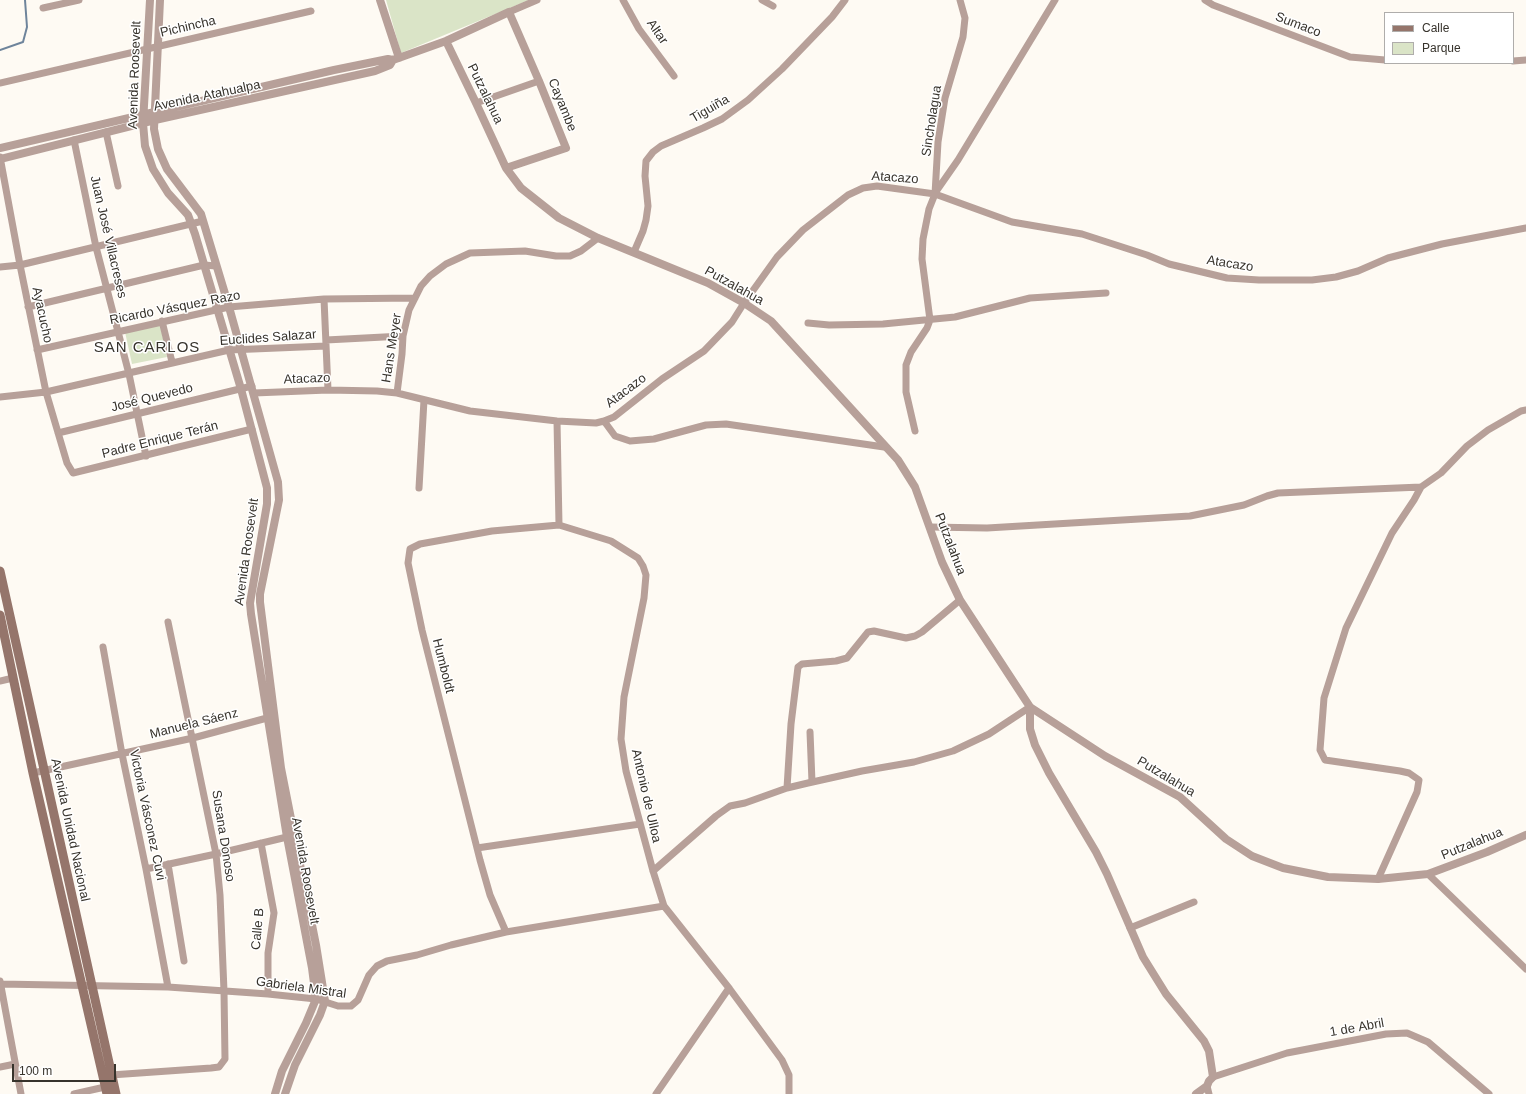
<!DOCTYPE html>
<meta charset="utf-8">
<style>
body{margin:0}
#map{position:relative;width:1526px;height:1094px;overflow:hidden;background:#fefaf3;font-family:Arial,sans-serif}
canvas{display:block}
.legend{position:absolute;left:1384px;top:12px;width:130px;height:52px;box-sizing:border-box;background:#fff;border:1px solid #afadab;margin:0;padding:5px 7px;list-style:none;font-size:12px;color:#37332c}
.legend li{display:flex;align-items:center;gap:8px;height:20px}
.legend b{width:20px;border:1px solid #afadab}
.scale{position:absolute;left:12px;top:1064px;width:104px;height:18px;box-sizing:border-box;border:2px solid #37332c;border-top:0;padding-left:5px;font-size:12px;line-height:14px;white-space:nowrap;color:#37332c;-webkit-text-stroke:3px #fff;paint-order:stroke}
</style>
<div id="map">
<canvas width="1526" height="1094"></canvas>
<ul class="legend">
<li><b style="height:5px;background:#95756b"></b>Calle</li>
<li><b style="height:11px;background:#dae4c7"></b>Parque</li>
</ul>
<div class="scale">100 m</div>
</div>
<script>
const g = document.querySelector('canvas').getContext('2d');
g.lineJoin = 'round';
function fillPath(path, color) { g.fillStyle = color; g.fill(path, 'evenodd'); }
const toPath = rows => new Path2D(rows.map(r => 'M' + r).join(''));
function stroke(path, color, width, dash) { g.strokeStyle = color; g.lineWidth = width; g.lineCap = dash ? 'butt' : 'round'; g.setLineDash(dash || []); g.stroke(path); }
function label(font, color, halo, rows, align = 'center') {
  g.font = font + ' Arial,sans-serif'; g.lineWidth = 3; g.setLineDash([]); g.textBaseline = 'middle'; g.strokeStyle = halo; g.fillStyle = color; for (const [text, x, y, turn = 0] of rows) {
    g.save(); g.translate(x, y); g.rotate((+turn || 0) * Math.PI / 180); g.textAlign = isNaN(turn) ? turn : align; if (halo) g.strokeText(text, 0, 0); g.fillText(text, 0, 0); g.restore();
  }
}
fillPath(toPath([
 [386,0,529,0,401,53],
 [160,324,167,357,132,364,125,332]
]), '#dae4c7');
stroke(toPath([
 [0,50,23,42,27,27,25,0]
]), '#6e849b', 2);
stroke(toPath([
 [623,0,639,29,674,76],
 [762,0,773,6],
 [1205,0,1213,5,1350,57,1385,60],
 [43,8,79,0],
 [509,12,537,0],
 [1513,61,1526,60],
 [0,83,311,11],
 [476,103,539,81],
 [106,132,118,186],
 [74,140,96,247,129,374,146,456],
 [0,157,20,265,46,392,67,463,73,473,252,429],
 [935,193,958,160,1055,0],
 [634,252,643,231,646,220,648,206,645,176,646,161,653,152,661,146,703,128,722,119,748,100,782,69,832,17,845,0],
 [0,267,20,265,203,221],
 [324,299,328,390],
 [28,307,204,265,216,266],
 [162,321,172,362],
 [808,323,829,325,883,324,955,317,1030,298,1106,293],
 [326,340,403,336],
 [37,350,229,307,324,299,415,298],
 [254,393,328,390,377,391,397,393,470,411,557,421,596,423,604,421,614,417,662,379,704,351,732,322,744,303,777,257,803,230,848,195,863,188,877,186,935,194,1012,222,1082,234,1147,255,1169,264,1227,278,1259,280,1312,280,1336,277,1358,271,1388,258,1442,244,1526,228],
 [397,393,402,354,403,336,409,310,421,286,430,276,446,264,470,253,525,251,556,256,570,256,581,251,598,238],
 [0,397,46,392,229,350,326,346],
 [557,421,559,525,611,541,638,558,643,566,646,575,644,598,624,697,621,739,626,771,653,871,664,906,729,988,782,1060,789,1075,789,1094],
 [604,421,615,436,630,441,654,439,706,425,726,424,884,447],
 [915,431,906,392,906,365,911,352,927,328,930,320,922,259,923,239,929,209,935,194,938,142,945,98,963,37,965,18,960,0],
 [58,433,252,386],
 [419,488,424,400],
 [930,527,987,528,1190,516,1244,505,1267,496,1278,493,1421,487,1441,473,1467,446,1488,430,1521,411,1526,410],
 [103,647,122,754,146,869,168,987],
 [0,681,13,678],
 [810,732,812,782],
 [33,773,193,738,267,718],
 [787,788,791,724,798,667,802,664,836,661,847,658,868,632,874,631,906,638,915,636,922,632,960,600],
 [261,843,274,913,268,953,268,994],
 [477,848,640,824],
 [168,864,184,961],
 [146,869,216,854,287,837],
 [653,871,716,816,730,806,745,803,787,788,808,783,862,771,914,762,953,751,989,734,1030,707],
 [1428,874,1526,969],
 [1378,879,1417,792,1419,780,1409,773,1400,771,1325,760,1320,750,1324,698,1346,628,1392,533,1414,500,1421,487],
 [1130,928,1194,902],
 [506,932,490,895,480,860,422,630,408,563,410,549,420,544,492,531,559,525],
 [0,981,21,1094],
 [0,984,168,987,268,994,316,999,338,1006,351,1006,358,1000,369,975,377,966,387,961,417,955,451,945,506,932,664,906],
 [0,1067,15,1064],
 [111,1075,211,1068,219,1067,225,1059,224,991,220,895,216,854,168,622],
 [1213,1077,1287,1053,1386,1034,1407,1033,1428,1042,1489,1094],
 [1207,1086,1209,1094],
 [74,1094,105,1087],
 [656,1094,729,988]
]), '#b7a099', 7);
stroke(toPath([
 [150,0,143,123,145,146,153,169,168,193,188,215,195,234,241,389,267,488,267,504,250,603,251,614,287,837,312,968,316,999,306,1023,282,1071,275,1094],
 [160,0,154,129,158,149,167,169,201,214,229,307,278,482,279,500,260,594,260,602,281,768,316,945,325,1001,320,1015,295,1065,285,1094],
 [380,0,399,58],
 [446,41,476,103,506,168,521,188,559,218,598,238,708,283,744,303,771,321,898,460,915,487,942,562,960,600,1030,707,1105,756,1180,797,1226,839,1252,856,1283,868,1328,877,1378,879,1428,874,1487,852,1526,835],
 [0,148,334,70,388,59,393,60,446,41,509,12,539,81,566,148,506,168],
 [0,159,155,120,375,71,390,65,393,60],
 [1030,707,1030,729,1035,745,1049,773,1096,852,1107,874,1143,957,1166,994,1204,1041,1209,1051,1213,1077,1209,1081,1207,1086,1196,1094]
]), '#b7a099', 8);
stroke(toPath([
 [0,571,116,1094],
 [0,615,33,773,107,1094]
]), '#95756b', 9);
label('13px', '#37332c', '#fff', [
 ["Sumaco",1298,25,21],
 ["Pichincha",188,27,-13],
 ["Altar",657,32,55],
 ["Avenida Roosevelt",135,75,-88],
 ["Putzalahua",485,94,64],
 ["Avenida Atahualpa",207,96,-12],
 ["Cayambe",562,105,68],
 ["Tiguiña",710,109,-30],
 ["Sincholagua",932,121,-81],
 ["Atacazo",895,178,4],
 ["Juan José Villacreses",108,237,77],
 ["Atacazo",1230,264,9],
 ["Putzalahua",734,286,29],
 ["Ricardo Vásquez Razo",175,308,-11],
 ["Ayacucho",42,315,78],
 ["Euclides Salazar",268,338,-4],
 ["Hans Meyer",392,348,-81],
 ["Atacazo",307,379,-2],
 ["Atacazo",626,391,-37],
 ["José Quevedo",152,398,-14],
 ["Padre Enrique Terán",160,440,-14],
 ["Putzalahua",950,544,69],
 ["Avenida Roosevelt",247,552,-82],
 ["Humboldt",443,666,76],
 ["Manuela Sáenz",194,724,-14],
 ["Putzalahua",1166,777,31],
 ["Antonio de Ulloa",646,796,77],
 ["Victoria Vásconez Cuvi",147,815,78],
 ["Avenida Unidad Nacional",70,830,78],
 ["Susana Donoso",223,836,81],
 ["Putzalahua",1472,844,-22],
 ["Avenida Roosevelt",305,871,80],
 ["Calle B",258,929,-85],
 ["Gabriela Mistral",301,988,8],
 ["1 de Abril",1357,1028,-10]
]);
g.letterSpacing = '1px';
label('15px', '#37332c', '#fff', [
 ["SAN CARLOS",147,348]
]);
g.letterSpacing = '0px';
</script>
